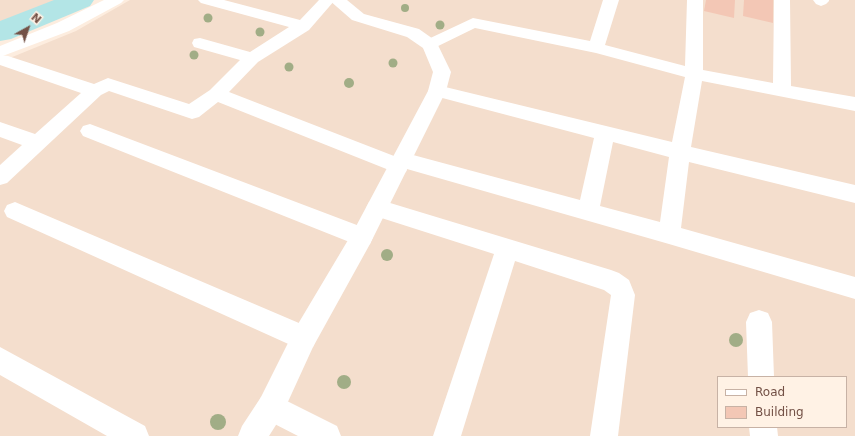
<!DOCTYPE html>
<style>
body{margin:0}
#map{position:relative;width:855px;height:436px;overflow:hidden;background:#fdeddf;font-family:"DejaVu Sans",sans-serif}
canvas{display:block}
.legend{position:absolute;left:717px;top:376px;width:130px;height:52px;box-sizing:border-box;background:#fff2e5;border:1px solid #c7b2a5;margin:0;padding:5px 7px;list-style:none;font-size:12px;color:#735146}
.legend li{display:flex;align-items:center;gap:8px;height:20px}
.legend b{width:20px;border:1px solid #c7b2a5}
.north{position:absolute;left:8px;top:8px;width:40px;height:40px;-webkit-text-stroke:3px #fff2e5;paint-order:stroke;rotate:40deg;font-size:11px;font-weight:700;line-height:16px;text-align:center;color:#735146}
.north::after{content:'';display:block;margin:auto;width:14px;height:18px;background:#735146;clip-path:polygon(50% 0,100% 100%,50% 72%,0 100%)}
</style>
<div id="map">
<canvas width="855" height="436"></canvas>
<ul class="legend">
<li><b style="height:5px;background:#fff"></b>Road</li>
<li><b style="height:11px;background:#f3c7b5"></b>Building</li>
</ul>
<div class="north">N</div>
</div>
<script>
const g = document.querySelector('canvas').getContext('2d');
g.lineJoin = 'round';
function fillPath(path, color) { g.fillStyle = color; g.fill(path, 'evenodd'); }
const toPath = rows => new Path2D(rows.map(r => 'M' + r).join(''));
fillPath(toPath([
 [0,0,84,0,0,36],
 [130,0,855,0,855,436,0,436,0,62,76,31],
 [718,377,846,377,846,427,718,427]
]), '#f4decd');
fillPath(toPath([
 [54,0,94,0,90,6,11,39,0,41,0,21,54,0]
]), '#b3e5e6');
fillPath(toPath([
 [706,0,735,0,734,18,704,11],
 [744,0,773,0,773,23,743,16]
]), '#f3c7b5');
fillPath(toPath([
 [198,0,224,0,300,20,319,0,335,0,309,30,258,62,229,92,394,156,402,152,580,200,594,138,431,95,428,91,431,87,437,85,672,142,685,77,596,53,475,28,430,50,424,49,422,45,424,41,473,18,590,41,603,0,619,0,605,45,685,66,687,0,703,0,703,70,773,83,774,0,790,0,791,86,855,97,855,111,702,81,691,147,855,185,855,203,689,162,681,228,855,277,855,299,669,244,407,169,406,172,399,174,218,102,199,117,192,119,109,91,101,95,7,183,0,185,0,165,22,145,0,137,0,122,35,134,81,93,0,65,0,55,8,56,94,84,108,78,189,104,210,90,240,60,194,47,192,43,194,39,200,38,250,52,289,27,201,3,198,0],
 [613,142,669,157,660,222,600,206,613,142],
 [813,0,829,0,829,1,826,4,821,6,816,4,813,0],
 [90,124,370,230,373,237,370,244,362,247,83,136,80,131,83,126,90,124],
 [377,199,611,270,619,273,629,280,635,295,618,436,590,436,611,295,604,290,515,261,461,436,433,436,494,254,369,214,366,208,369,202,377,199],
 [15,202,313,329,317,338,313,347,304,351,295,347,7,217,4,211,7,205,15,202],
 [759,310,768,313,772,322,774,377,748,377,746,322,750,313,759,310],
 [0,347,145,426,149,436,107,436,0,375,0,347],
 [271,393,337,426,341,436,298,436,261,417,257,407,261,397,271,393],
 [749,427,777,427,778,436,750,436,749,427]
]), '#fff');
fillPath(toPath([
 [104,0,124,0,121,3,69,31,0,57,0,46,57,23,104,0],
 [329,0,347,0,364,14,419,29,436,41,451,72,446,91,370,244,313,347,281,417,269,436,238,436,242,426,261,397,295,329,354,230,428,91,433,72,423,48,407,37,352,20,329,0]
]), '#fff');
g.fillStyle = '#a1ad86';
for (const [x, y, r] of [
 [405,8,4],
 [208,18,4.5],
 [440,25,4.5],
 [260,32,4.5],
 [194,55,4.5],
 [393,63,4.5],
 [289,67,4.5],
 [349,83,5],
 [387,255,6],
 [736,340,7],
 [344,382,7],
 [218,422,8]
]) { g.beginPath(); g.arc(x, y, r, 0, 2 * Math.PI); g.fill(); }
</script>
